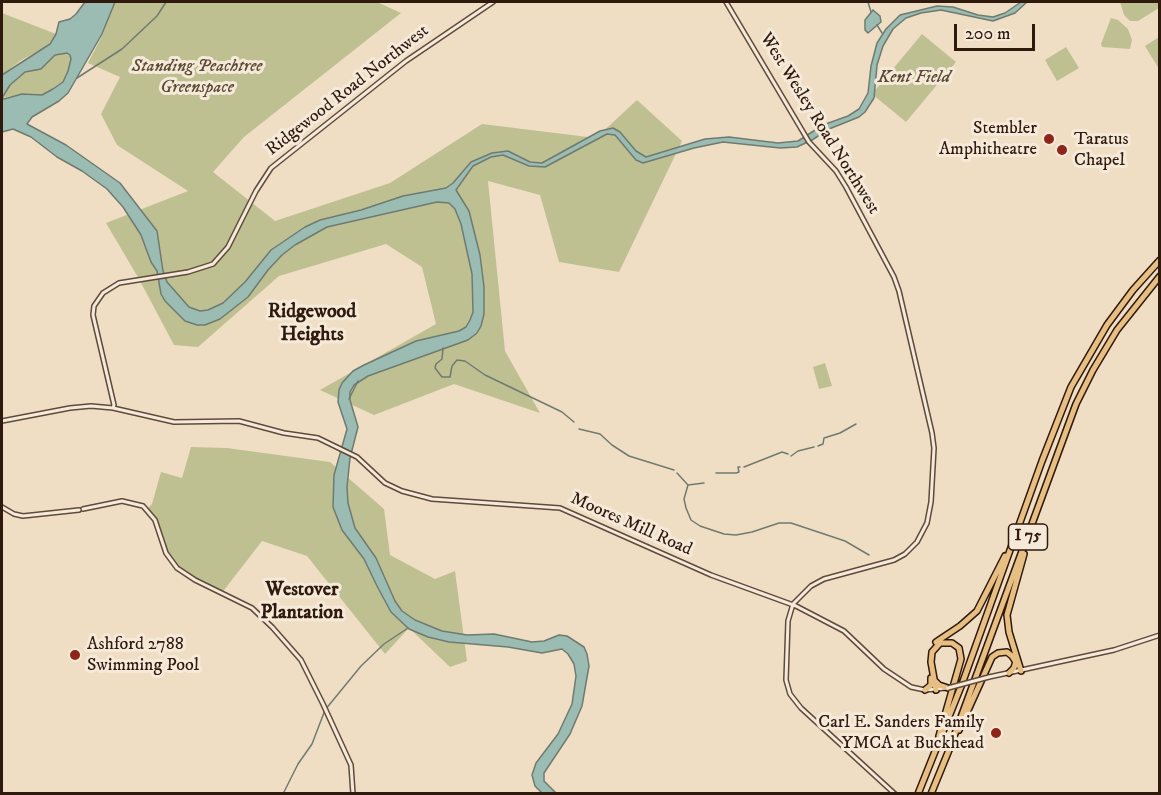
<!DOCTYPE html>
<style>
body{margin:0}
#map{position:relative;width:1161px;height:795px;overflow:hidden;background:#efdec4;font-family:"IM FELL DW Pica",serif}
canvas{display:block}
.frame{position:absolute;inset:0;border:3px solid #30190d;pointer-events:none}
.scale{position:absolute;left:954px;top:24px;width:81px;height:27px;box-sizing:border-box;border:3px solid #30190d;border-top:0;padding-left:8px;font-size:18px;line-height:21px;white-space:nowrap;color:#30190d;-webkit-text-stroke:4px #f5ead9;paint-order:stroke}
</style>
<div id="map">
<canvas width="1161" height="795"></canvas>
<div class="frame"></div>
<div class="scale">200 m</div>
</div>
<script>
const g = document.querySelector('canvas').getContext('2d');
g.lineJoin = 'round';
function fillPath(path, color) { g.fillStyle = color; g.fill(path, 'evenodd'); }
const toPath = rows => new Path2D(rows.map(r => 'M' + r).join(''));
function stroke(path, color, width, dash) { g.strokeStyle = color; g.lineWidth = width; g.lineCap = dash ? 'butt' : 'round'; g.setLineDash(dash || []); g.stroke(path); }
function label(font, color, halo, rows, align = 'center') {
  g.font = font + ' "IM FELL DW Pica",serif'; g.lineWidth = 6; g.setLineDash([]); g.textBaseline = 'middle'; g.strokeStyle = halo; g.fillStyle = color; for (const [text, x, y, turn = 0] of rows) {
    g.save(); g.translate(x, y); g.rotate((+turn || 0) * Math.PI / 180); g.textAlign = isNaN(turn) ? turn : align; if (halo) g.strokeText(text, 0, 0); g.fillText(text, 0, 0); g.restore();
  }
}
fillPath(toPath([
 [115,2,377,2,401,13,244,137,213,172,275,221,390,183,482,124,596,138,637,100,682,141,619,272,559,262,540,195,488,181,505,351,540,413,454,384,374,415,320,390,436,324,422,267,386,244,279,276,198,347,174,345,139,279,106,223,188,191,117,145,101,114,120,77,88,63,103,34],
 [1120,2,1159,2,1159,8,1138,21,1130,21,1124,15],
 [2,13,56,34,47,46,20,61,2,75],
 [1111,18,1118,20,1128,29,1132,40,1130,49,1102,47,1101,44],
 [922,34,956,62,906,122,872,94],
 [1159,37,1159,69,1145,46],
 [1066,47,1079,68,1057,81,1045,60],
 [67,53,70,55,71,59,68,71,63,82,53,89,43,95,22,94,2,98,10,85,25,72,41,69,55,55],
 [825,363,832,386,819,389,813,367],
 [191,447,227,448,330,462,384,509,390,555,435,579,455,571,467,661,450,667,409,628,385,654,307,556,262,541,221,594,186,574,168,559,151,515,146,510,152,504,161,472,182,478]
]), '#bec091');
const water = toPath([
 [85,2,115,2,102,34,68,93,59,101,32,117,27,124,66,145,120,183,157,231,163,271,167,282,189,307,200,311,208,310,223,303,245,282,271,250,305,227,320,220,361,210,403,196,446,188,453,183,471,162,492,153,508,151,530,162,542,163,600,131,613,128,620,132,636,151,646,157,705,139,729,137,778,143,798,141,823,125,848,116,859,109,868,93,871,66,877,43,886,29,900,15,937,6,953,7,978,15,993,17,1005,13,1021,2,1027,2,1015,13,993,21,941,10,921,13,906,18,893,29,883,46,877,65,874,98,865,112,859,117,829,129,812,140,797,147,780,148,723,142,694,148,643,163,636,160,615,135,607,134,545,167,529,166,503,155,491,157,473,166,456,190,469,211,480,255,484,287,484,314,481,326,477,333,468,340,368,376,354,385,350,392,350,400,358,427,350,458,347,487,348,503,355,528,376,558,395,601,402,611,415,620,442,631,467,635,494,634,532,642,544,641,559,635,567,636,584,647,587,654,589,666,582,706,570,734,544,773,544,781,556,793,542,793,535,786,532,775,536,763,558,734,572,704,576,676,574,664,568,654,562,649,542,653,508,647,449,642,428,637,409,629,391,612,377,586,364,559,342,530,333,507,334,475,347,429,338,402,339,390,342,383,353,371,364,365,416,341,459,331,466,327,470,320,473,312,472,274,461,224,455,209,449,203,437,202,327,227,295,245,282,255,268,270,248,297,220,319,205,325,197,325,185,321,165,301,161,294,157,271,151,262,141,235,123,207,107,189,82,171,57,157,31,137,13,129,2,132,2,75,50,44,56,34,59,22,70,19,76,14,85,2],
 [67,53,70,55,71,59,68,71,63,82,53,89,42,95,22,94,4,99,2,98,10,85,25,72,41,69,55,55,67,53],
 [873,10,880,16,881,22,868,33,865,30,865,20,873,10]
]);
fillPath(water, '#9abcb2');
stroke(water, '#707b70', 1.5);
stroke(toPath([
 [868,2,871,12],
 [877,25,882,33],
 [77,78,122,49,157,16,166,2],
 [443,348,442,359,436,364,435,368,442,377,450,377,452,366,457,360,465,361,485,375,562,412,574,422],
 [349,399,358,381],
 [579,429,600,434,612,445,629,456,674,470],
 [818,446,823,444,824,438,840,433,856,424],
 [791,456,798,451,814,447],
 [744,467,782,452,788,454],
 [677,473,688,485,704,483],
 [716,473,736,473,739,472,738,467,740,467],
 [688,485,684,499,686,508,691,520,700,526,724,534,736,535,752,532,779,523,791,523,845,541,869,555],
 [283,794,298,764,312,744,325,710,361,666,384,644,408,628]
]), '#707b70', 1.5);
const tertiary = toPath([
 [726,2,809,142,836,171,846,187,894,277,899,291,932,433,934,448,931,502,927,523,917,542,905,554,894,560,824,579,811,586,793,604,788,621,786,680,790,694,801,708,895,794],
 [113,408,114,405,93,315,94,306,103,293,119,283,188,272,213,264,228,247,256,191,271,168,406,61,493,2],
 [2,421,70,408,91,406,113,408,174,422,239,421,284,433,318,438,357,457,385,483,402,491,432,499,560,508,711,575,796,606,844,631,884,669,911,687,925,690,946,688],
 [2,507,14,514,23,516,79,510],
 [83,509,122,501,143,506,155,520,166,553,177,568,195,580,252,608,272,627,301,660,323,704,351,765,353,794],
 [989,677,1114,650,1160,635]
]);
const motorway = toPath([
 [936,642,960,626,977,611,1005,556],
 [1021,671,1009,632,1007,615,1024,554],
 [1009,673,1014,668,1016,661],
 [935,681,939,685,948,688],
 [925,690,931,685,931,678],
 [936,690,931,662,932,652,940,643,952,643,959,648,961,659,939,736],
 [959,730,992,657,998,653,1007,652,1012,656,1016,662],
 [918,794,962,684,1042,461,1071,387,1107,325,1133,290,1160,260],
 [931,794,949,750,1076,404,1093,370,1117,330,1160,276]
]);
stroke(tertiary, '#604a3b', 6);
stroke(motorway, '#30190d', 8);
stroke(tertiary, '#f5ead9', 3);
stroke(motorway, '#e8bf82', 5);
const tertiaryBridge = toPath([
 [948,688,989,677]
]);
stroke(tertiaryBridge, '#604a3b', 6, []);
stroke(tertiaryBridge, '#f5ead9', 3);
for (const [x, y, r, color] of [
 [1049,139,6,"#8f2418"],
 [1062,150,6,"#8f2418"],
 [75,655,6,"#8f2418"],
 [996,733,6,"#8f2418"]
]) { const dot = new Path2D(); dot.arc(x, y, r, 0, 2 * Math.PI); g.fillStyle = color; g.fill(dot); stroke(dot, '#f5ead9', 2); }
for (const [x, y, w] of [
 [1028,537,39]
]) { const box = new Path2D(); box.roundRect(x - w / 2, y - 13, w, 26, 4.5); g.fillStyle = '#f5ead9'; g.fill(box); stroke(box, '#30190d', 1.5); }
label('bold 16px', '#30190d', null, [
 ["I 75",1028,537]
]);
label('italic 18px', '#5b4b35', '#f5ead9', [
 ["Standing Peachtree",197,67],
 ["Greenspace",197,88],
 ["Kent Field",914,78]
]);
label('18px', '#30190d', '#f5ead9', [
 ["Ridgewood Road Northwest",348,91,-38],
 ["West Wesley Road Northwest",819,124,58],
 ["Moores Mill Road",631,525,24]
]);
label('18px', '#30190d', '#f5ead9', [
 ["Stembler",1037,129],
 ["Amphitheatre",1037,150],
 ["Taratus",1074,140,"left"],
 ["Chapel",1074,161,"left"],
 ["Ashford 2788",87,645,"left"],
 ["Swimming Pool",87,666,"left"],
 ["Carl E. Sanders Family",984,723],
 ["YMCA at Buckhead",984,744]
], 'right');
label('bold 20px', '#30190d', '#f5ead9', [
 ["Ridgewood",312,313],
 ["Heights",312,336],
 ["Westover",302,591],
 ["Plantation",302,614]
]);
</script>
